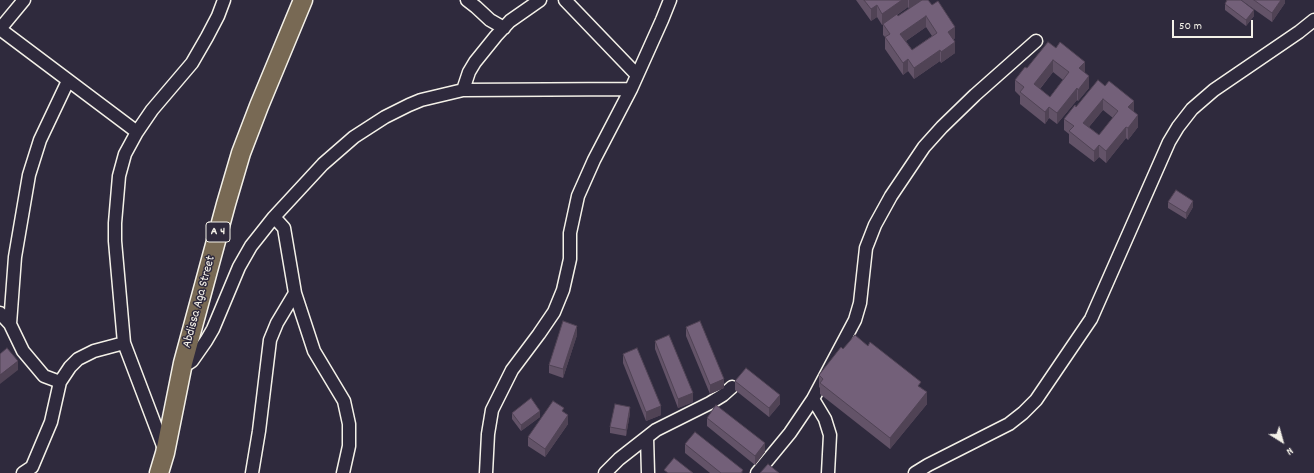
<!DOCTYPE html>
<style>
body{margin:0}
#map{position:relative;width:1314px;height:473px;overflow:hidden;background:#2f2a3d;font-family:Dekko,sans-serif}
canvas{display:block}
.north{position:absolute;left:1262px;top:421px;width:40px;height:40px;-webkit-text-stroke:3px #2f2a3d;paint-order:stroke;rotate:143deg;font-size:11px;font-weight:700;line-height:16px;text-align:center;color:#f4f1e8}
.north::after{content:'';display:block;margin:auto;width:14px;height:18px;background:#f4f1e8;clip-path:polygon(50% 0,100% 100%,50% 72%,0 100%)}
.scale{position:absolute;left:1172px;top:20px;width:81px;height:18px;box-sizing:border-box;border:2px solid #f4f1e8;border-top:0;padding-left:5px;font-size:12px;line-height:14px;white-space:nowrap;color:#f4f1e8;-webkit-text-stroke:3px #2f2a3d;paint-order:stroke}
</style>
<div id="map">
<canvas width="1314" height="473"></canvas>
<div class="north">N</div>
<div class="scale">50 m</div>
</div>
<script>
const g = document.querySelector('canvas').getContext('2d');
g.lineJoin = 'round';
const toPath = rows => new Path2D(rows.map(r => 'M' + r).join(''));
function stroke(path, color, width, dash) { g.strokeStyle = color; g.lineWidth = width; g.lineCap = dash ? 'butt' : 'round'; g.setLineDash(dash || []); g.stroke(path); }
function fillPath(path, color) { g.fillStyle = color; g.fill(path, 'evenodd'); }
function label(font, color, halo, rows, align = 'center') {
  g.font = font + ' Dekko,sans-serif'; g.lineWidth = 3; g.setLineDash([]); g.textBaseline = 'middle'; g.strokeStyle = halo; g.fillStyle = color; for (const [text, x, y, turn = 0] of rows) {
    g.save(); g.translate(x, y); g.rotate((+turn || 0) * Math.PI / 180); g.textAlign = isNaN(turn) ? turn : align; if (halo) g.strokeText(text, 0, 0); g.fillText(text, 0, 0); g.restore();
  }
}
const minor = toPath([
 [467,0,476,7,490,20,504,28],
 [565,0,637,75],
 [0,29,137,132],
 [0,29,24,0],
 [463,90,469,72,475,62,496,36,510,21,540,0],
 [274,217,284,228,295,293,314,351,344,401,349,424,349,446,343,473],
 [0,313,10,324,23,351,44,376,60,382],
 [10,324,15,257,29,175,40,140,68,81],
 [183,363,189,363,192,361,206,341,213,329,239,267,251,246,274,217,323,164,354,137,385,117,409,105,421,100,463,90,631,89],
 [813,399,825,419,830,435,828,473],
 [647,437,648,473],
 [165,451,124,343,115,241,115,223,119,176,125,154,137,132,152,110,192,63,207,37,218,16,224,0],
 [23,473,32,467,51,422,60,382,70,367,78,359,94,351,124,343],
 [252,473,259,431,270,340,277,323,295,293],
 [486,473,488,434,492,410,512,370,539,334,554,312,563,290,570,259,570,233,578,196,594,160,631,89,662,20,670,0],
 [605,473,619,459,656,430,710,403,723,395,732,387],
 [757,473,790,433,813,399,855,320,860,303,866,248,875,225,891,196,924,147,942,127,975,95,1036,41],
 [915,473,928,465,1009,424,1023,413,1036,400,1091,319,1169,142,1178,127,1192,109,1214,90,1299,32,1314,20]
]);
const highway = toPath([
 [159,473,165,453,183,363,226,204,241,153,259,106,303,0]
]);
stroke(minor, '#f4f1e8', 15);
stroke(highway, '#f4f1e8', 21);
stroke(minor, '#2f2a3d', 12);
stroke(highway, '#786954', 18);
fillPath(toPath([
 [856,0,928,0,955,38,954,39,955,53,941,63,940,61,914,79,908,71,903,75,885,49,885,37,883,35,883,24,882,25,877,17,871,21],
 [908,7,909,9,898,16,897,15],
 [926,27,932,36,912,50,906,41],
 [1241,0,1285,0,1285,3,1272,22],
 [1225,4,1254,16,1246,26,1225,10],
 [1048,42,1085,73,1089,88,1078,101,1077,100,1057,124,1049,118,1045,124,1020,104,1020,96,1015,91,1015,80,1027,68],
 [1053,72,1063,80,1050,97,1040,89],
 [1098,80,1134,112,1138,127,1128,140,1126,138,1106,163,1099,157,1094,162,1069,143,1069,134,1064,130,1064,119,1076,107],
 [1103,110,1113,118,1099,135,1089,127],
 [1168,202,1193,207,1186,219,1168,208],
 [686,327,724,388,710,394,686,336],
 [577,335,563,378,549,373,549,365],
 [655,341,693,402,678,408,655,349],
 [623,354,661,415,646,421,623,363],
 [819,375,921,387,927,404,890,449,820,394,820,388,819,387],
 [735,381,780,404,769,417,735,390],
 [564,412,568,424,545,457,528,446,528,437],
 [512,413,540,417,521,431,512,419],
 [630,413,626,436,610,433,610,427],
 [707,418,765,452,755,465,707,426],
 [685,444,743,473,710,473,685,453]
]), '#635368');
fillPath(toPath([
 [902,0,908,0,908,7,882,25,882,14],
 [909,0,923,0,909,9],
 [1281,0,1285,0,1285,3,1272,22,1272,13],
 [877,5,877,17,871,21,871,9],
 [1254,10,1254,16,1246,26,1246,20],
 [926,16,926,27,900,45,900,34],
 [955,27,955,38,948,43,948,32],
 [955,42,955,53,941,63,941,52],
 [940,50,940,61,914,79,914,68],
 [908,59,908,71,903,75,903,63],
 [1053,60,1053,72,1034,96,1034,84],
 [1085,62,1085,73,1079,68],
 [1089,76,1089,88,1078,101,1078,90],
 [1077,88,1077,100,1057,124,1057,113],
 [1103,99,1103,110,1083,134,1083,123],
 [1134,101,1134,112,1128,107],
 [1049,107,1049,118,1045,124,1045,112],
 [1138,115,1138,127,1128,140,1128,128],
 [1126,127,1126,138,1106,163,1106,151],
 [1099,145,1099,157,1094,162,1094,151],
 [1193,201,1193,207,1186,219,1186,213],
 [577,326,577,335,563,378,563,369],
 [18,361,18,370,0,384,0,375],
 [724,379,724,388,710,394,710,385],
 [927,392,927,404,890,449,890,438],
 [693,393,693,402,678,408,678,399],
 [780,395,780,404,769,417,769,408],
 [661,406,661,415,646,421,646,412],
 [630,407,630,413,626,436,626,430],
 [540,411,540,417,521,431,521,425],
 [568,415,568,424,545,457,545,449],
 [765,443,765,452,755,465,755,456]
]), '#504355');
const building = toPath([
 [864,0,902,0,882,14,877,5,871,9,864,0],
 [922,0,928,0,932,5,938,1,955,27,948,32,955,42,941,52,940,50,914,68,908,59,903,63,885,37,890,34,883,24,897,14,898,16,922,0],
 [926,16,937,33,912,50,900,34,926,16],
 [1227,0,1241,0,1254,10,1246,20,1225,4,1227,0],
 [1254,0,1281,0,1272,13,1254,0],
 [1048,42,1056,48,1060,42,1085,62,1079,68,1089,76,1078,90,1077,88,1057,113,1049,107,1045,112,1020,92,1024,87,1015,80,1025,67,1027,68,1048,42],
 [1053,60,1069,72,1050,97,1034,84,1053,60],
 [1098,80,1105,86,1109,81,1134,101,1128,107,1138,115,1128,128,1126,127,1106,151,1099,145,1094,151,1069,131,1074,126,1064,119,1075,105,1076,107,1098,80],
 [1103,99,1118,111,1099,135,1083,123,1103,99],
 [1176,190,1193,201,1186,213,1168,202,1176,190],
 [563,321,577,326,563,369,549,365,563,321],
 [700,321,724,379,710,385,686,327,700,321],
 [669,335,693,393,678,399,655,341,669,335],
 [855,335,868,346,870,342,921,382,918,386,927,392,890,438,820,383,823,379,819,375,841,347,843,349,855,335],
 [7,348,18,361,0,375,0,354,7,348],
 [637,348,661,406,646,412,623,354,637,348],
 [746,368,780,395,769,408,735,381,746,368],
 [531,398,540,411,521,425,512,413,531,398],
 [553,401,564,408,562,411,568,415,545,449,528,437,553,401],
 [615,404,630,407,626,430,610,427,615,404],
 [716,405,765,443,755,456,707,418,716,405],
 [695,432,743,470,741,473,721,473,685,444,695,432],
 [674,458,693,473,668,473,664,470,674,458],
 [768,464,779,473,760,473,768,464]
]);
fillPath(building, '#736079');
stroke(building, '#504355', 1);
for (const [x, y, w] of [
 [218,232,24]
]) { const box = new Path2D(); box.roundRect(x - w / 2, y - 10, w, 20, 3); g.fillStyle = '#2f2a3d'; g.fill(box); stroke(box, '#f4f1e8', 1); }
label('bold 12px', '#f4f1e8', null, [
 ["A 4",218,232]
]);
label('13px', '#f4f1e8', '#2f2a3d', [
 ["Abdissa Aga Street",200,302,-75]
]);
</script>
